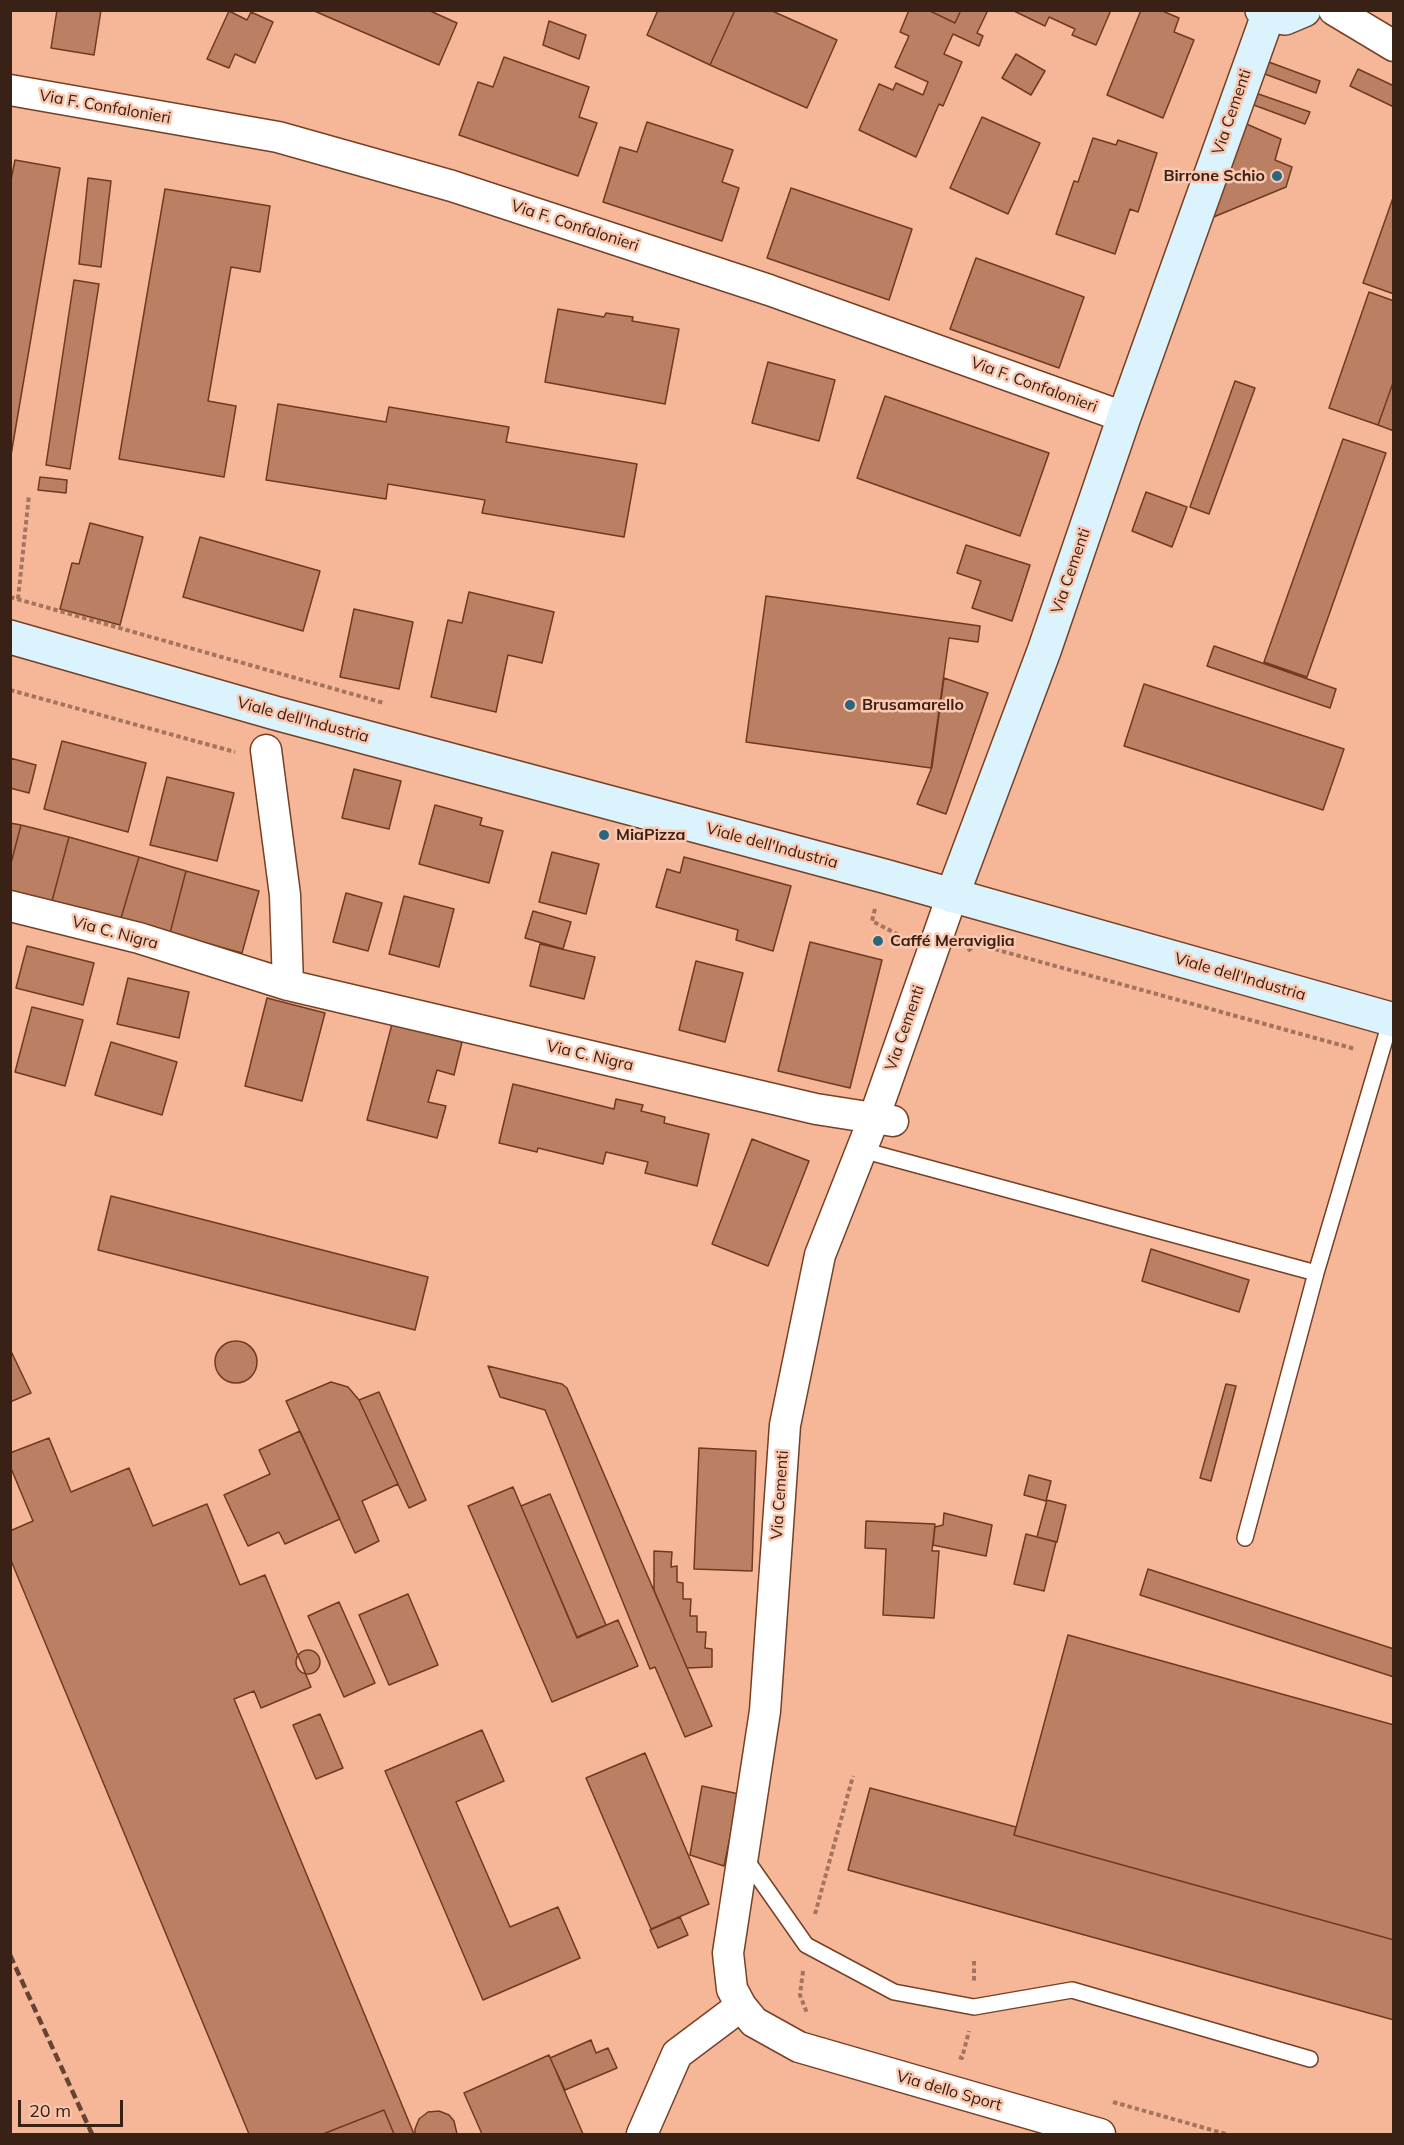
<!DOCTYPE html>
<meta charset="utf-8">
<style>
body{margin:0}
#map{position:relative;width:1404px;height:2145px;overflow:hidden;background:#f6b799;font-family:Mulish,sans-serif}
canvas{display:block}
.frame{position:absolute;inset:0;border:12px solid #392115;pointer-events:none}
.scale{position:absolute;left:18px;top:2100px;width:105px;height:27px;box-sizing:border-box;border:3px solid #392115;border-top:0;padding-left:8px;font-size:18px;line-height:21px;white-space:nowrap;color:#392115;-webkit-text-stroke:4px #fbc7af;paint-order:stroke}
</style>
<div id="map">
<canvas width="1404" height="2145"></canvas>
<div class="frame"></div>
<div class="scale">20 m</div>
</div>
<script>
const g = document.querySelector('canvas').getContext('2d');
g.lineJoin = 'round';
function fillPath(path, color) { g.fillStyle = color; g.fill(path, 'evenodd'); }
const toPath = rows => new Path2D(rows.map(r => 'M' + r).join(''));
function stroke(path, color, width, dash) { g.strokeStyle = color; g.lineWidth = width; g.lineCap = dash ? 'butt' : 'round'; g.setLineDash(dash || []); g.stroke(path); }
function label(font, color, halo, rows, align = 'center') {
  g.font = font + ' Mulish,sans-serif'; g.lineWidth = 5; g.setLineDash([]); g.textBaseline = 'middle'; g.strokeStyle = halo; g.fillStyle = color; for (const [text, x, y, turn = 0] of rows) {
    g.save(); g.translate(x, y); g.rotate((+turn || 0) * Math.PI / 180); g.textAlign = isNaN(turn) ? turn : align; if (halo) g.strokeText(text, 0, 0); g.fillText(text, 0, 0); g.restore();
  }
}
const building = toPath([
 [57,10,101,10,94,55,51,48,57,10],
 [312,10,428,10,457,23,439,65,312,10],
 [658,10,735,10,710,65,647,35,658,10],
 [735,10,770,10,837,40,807,108,710,65,735,10],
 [909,10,928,10,955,23,961,10,988,10,977,33,983,36,979,46,953,34,944,54,962,62,943,106,939,104,916,157,859,130,879,84,893,90,896,83,923,95,928,82,895,67,909,36,900,32,909,10],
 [928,10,961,10,955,23,928,10],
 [1012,10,1111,10,1096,45,1072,35,1075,29,1049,17,1045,26,1012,10],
 [1141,10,1160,10,1179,18,1174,32,1194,40,1163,118,1107,95,1141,10],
 [229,11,247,20,251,12,273,22,255,63,235,54,229,68,207,59,229,11],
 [549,21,586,35,579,59,543,45,549,21],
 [1016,54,1045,71,1031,95,1002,78,1016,54],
 [504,57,589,87,579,117,597,123,578,176,459,135,478,82,493,87,504,57],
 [1258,58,1320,81,1316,93,1254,70,1258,58],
 [1358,69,1394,86,1394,107,1350,86,1358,69],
 [1247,90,1310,112,1305,124,1243,101,1247,90],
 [982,117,1040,143,1008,214,950,188,982,117],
 [1235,119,1281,139,1275,160,1292,167,1286,187,1199,223,1235,119],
 [647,122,733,150,722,182,739,188,722,241,603,202,620,147,637,152,647,122],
 [1093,138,1116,145,1118,140,1157,153,1138,212,1130,209,1115,254,1056,234,1074,181,1078,182,1093,138],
 [15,160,60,168,11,455,10,185,15,160],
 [88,178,111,181,101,267,79,264,88,178],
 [791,188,912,229,889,300,767,258,791,188],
 [165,189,270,206,260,272,231,267,208,401,236,406,224,477,119,459,165,189],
 [1394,195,1394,294,1363,283,1394,195],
 [976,258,1084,297,1059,368,950,329,976,258],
 [74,280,99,284,70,469,46,465,74,280],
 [1369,292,1394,301,1394,380,1378,425,1329,408,1369,292],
 [558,309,604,317,606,313,633,317,632,321,679,329,665,404,545,382,558,309],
 [768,362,835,380,819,441,752,423,768,362],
 [1394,380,1394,431,1378,425,1394,380],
 [1235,381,1255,388,1209,514,1190,507,1235,381],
 [885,396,1049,453,1020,536,857,478,885,396],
 [278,404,386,422,389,407,509,427,506,442,637,464,624,537,482,513,485,500,388,484,386,499,266,480,278,404],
 [1343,439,1386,453,1307,677,1264,662,1343,439],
 [40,477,67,480,66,493,38,490,40,477],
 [1146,492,1187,507,1172,547,1132,531,1146,492],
 [90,523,143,537,120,625,60,609,72,563,79,564,90,523],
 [200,537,320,571,303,631,183,597,200,537],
 [966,545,1030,565,1012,621,972,608,981,581,957,573,966,545],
 [469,592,554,612,542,663,508,655,496,712,431,697,448,620,462,623,469,592],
 [766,596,980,626,978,642,949,638,931,768,746,742,766,596],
 [354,609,413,622,399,689,340,677,354,609],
 [1214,646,1336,689,1330,708,1207,666,1214,646],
 [944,678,988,693,946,814,917,804,932,767,944,678],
 [1144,684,1344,749,1323,810,1124,746,1144,684],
 [62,741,146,763,128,832,44,809,62,741],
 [10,758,36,765,29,793,10,788,10,758],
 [354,769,401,781,389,829,342,818,354,769],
 [167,777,234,793,217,861,150,845,167,777],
 [435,805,482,818,480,825,503,831,489,883,419,864,435,805],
 [10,823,21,825,10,867,10,823],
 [21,825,69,837,52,901,10,891,10,867,21,825],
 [69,837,139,857,121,918,52,901,69,837],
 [552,852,599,864,586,914,539,902,552,852],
 [139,857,186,871,170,933,121,918,139,857],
 [684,857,791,886,773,951,736,940,738,930,656,907,667,869,680,873,684,857],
 [186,871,259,891,242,953,170,933,186,871],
 [346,893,382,903,368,951,333,942,346,893],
 [404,896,454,909,439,967,389,954,404,896],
 [533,911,571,922,563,949,525,938,533,911],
 [810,942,882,960,850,1088,778,1071,810,942],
 [540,944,595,957,584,999,530,986,540,944],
 [27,946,94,963,83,1005,16,988,27,946],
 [696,961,743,973,725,1042,679,1030,696,961],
 [128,978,189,992,179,1038,117,1024,128,978],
 [267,998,325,1013,302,1101,245,1086,267,998],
 [32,1007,83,1020,65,1086,15,1072,32,1007],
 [392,1024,462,1042,454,1075,437,1070,428,1102,446,1106,437,1138,367,1120,392,1024],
 [111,1042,177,1062,162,1115,95,1095,111,1042],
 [513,1084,614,1109,616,1099,643,1105,641,1111,665,1117,664,1123,709,1134,697,1186,645,1173,648,1162,606,1152,603,1164,538,1148,537,1152,499,1143,513,1084],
 [752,1139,809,1161,768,1266,712,1244,752,1139],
 [111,1196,428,1277,415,1330,98,1250,111,1196],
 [1151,1249,1249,1280,1239,1312,1142,1281,1151,1249],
 '215 1362a21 21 0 1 1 42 0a21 21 0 1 1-42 0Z',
 [10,1349,31,1393,10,1402,10,1349],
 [488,1366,562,1384,567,1388,712,1726,685,1737,655,1667,650,1669,545,1410,500,1397,488,1366],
 [331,1382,348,1387,359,1400,398,1484,362,1501,379,1541,355,1553,286,1401,331,1382],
 [1226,1384,1236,1386,1211,1481,1200,1478,1226,1384],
 [379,1392,426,1500,409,1508,359,1400,379,1392],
 [300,1431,340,1519,285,1544,279,1532,248,1546,224,1495,270,1474,259,1450,300,1431],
 [49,1438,71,1492,129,1468,153,1526,207,1504,240,1585,265,1575,311,1687,261,1708,254,1691,234,1699,414,2134,394,2134,384,2110,323,2134,249,2134,10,1558,10,1531,33,1521,10,1466,10,1453,49,1438],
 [699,1448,756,1451,752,1571,694,1569,699,1448],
 [1029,1475,1051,1481,1046,1501,1024,1495,1029,1475],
 [513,1487,577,1638,618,1620,638,1666,552,1702,468,1506,513,1487],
 [550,1494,606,1625,577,1637,521,1506,550,1494],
 [1047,1500,1066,1505,1057,1542,1037,1537,1047,1500],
 [944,1513,992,1525,986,1556,933,1545,935,1527,943,1525,944,1513],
 [866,1521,935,1524,932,1551,939,1551,934,1618,883,1615,886,1549,865,1548,866,1521],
 [1026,1534,1056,1542,1044,1591,1014,1584,1026,1534],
 [654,1551,672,1552,671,1567,677,1566,677,1582,683,1583,683,1599,691,1599,690,1616,697,1616,697,1632,706,1632,705,1648,712,1649,712,1667,687,1668,654,1590,654,1551],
 [1148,1569,1394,1649,1394,1677,1140,1595,1148,1569],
 [408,1594,438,1665,389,1685,359,1615,408,1594],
 [339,1602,375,1683,344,1697,308,1616,339,1602],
 [1068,1635,1394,1725,1394,1940,1014,1835,1068,1635],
 '296 1662a12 12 0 1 1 24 0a12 12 0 1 1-24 0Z',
 [320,1714,343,1768,316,1779,293,1725,320,1714],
 [482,1730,504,1781,456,1802,510,1927,558,1907,580,1958,483,2000,385,1771,482,1730],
 [645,1753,709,1904,651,1929,586,1778,645,1753],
 [702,1786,739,1794,724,1866,690,1855,702,1786],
 [870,1788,1016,1827,1014,1835,1394,1940,1394,2020,848,1870,870,1788],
 [680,1917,688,1935,658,1948,650,1930,680,1917],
 [591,2040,596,2053,608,2048,617,2068,565,2090,550,2058,591,2040],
 [549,2055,583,2134,482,2134,464,2093,549,2055],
 [384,2110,394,2134,323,2134,384,2110],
 [439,2111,449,2115,454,2121,457,2134,415,2134,415,2129,419,2119,428,2112,439,2111]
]);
fillPath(building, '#bb8063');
stroke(building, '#6f3a1f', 1.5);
const lane = toPath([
 [862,1150,1316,1273,1391,1019],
 [1245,1538,1316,1273],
 [745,1858,806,1945,894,1992,974,2007,1072,1990,1310,2059]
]);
const street = toPath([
 [1334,10,1394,46],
 [10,90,278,137,452,186,769,290,1124,417],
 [266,750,285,895,288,985],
 [952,896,874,1118,820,1255,785,1425,765,1711,728,1953,732,1989,741,2006,754,2022,799,2047,1100,2134],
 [10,906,139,938,288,985,816,1109,893,1121],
 [642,2134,677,2054,741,2006]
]);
const secondary = toPath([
 [1262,10,1268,15,1285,18,1304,10],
 [10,637,275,713,884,876,1394,1020],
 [952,896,1044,651,1124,417,1268,15]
]);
stroke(lane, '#764025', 18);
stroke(street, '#764025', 33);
stroke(secondary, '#764025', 36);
stroke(toPath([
 [10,597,384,703],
 [18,599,29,495],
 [10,690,235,752],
 [875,909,872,921,897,934,899,942],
 [968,951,976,944,1355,1049],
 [815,1914,853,1776],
 [974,1961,974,1982],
 [803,1971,800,1995,807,2013],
 [959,2057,962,2058,969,2031],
 [1113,2102,1226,2134]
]), '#a3755f', 4, [4.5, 3]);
stroke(lane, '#fff', 15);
stroke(street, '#fff', 30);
stroke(secondary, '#daf3fd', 33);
stroke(toPath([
 [10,1955,92,2134]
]), '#654434', 4.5, [9, 4.5]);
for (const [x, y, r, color] of [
 [1277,176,6,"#2a667d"],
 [850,705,6,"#2a667d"],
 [604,835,6,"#2a667d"],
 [878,941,6,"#2a667d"]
]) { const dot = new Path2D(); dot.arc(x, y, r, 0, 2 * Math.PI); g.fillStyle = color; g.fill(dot); stroke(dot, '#fbc7af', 2); }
label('16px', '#392115', '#fbc7af', [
 ["Via F. Confalonieri",105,107,10],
 ["Via Cementi",1232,112,-71],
 ["Via F. Confalonieri",575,226,18],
 ["Via F. Confalonieri",1034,385,20],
 ["Via Cementi",1071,571,-71],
 ["Viale dell'Industria",303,720,15],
 ["Viale dell'Industria",772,846,15],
 ["Via C. Nigra",115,933,15],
 ["Viale dell'Industria",1240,977,16],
 ["Via Cementi",905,1028,-71],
 ["Via C. Nigra",590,1056,13],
 ["Via Cementi",780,1495,-86],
 ["Via dello Sport",949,2091,16]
]);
label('bold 16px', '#392115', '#fbc7af', [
 ["Birrone Schio",1265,176,"right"],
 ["Brusamarello",862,705],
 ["MiaPizza",616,835],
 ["Caffé Meraviglia",890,941]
], 'left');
</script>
